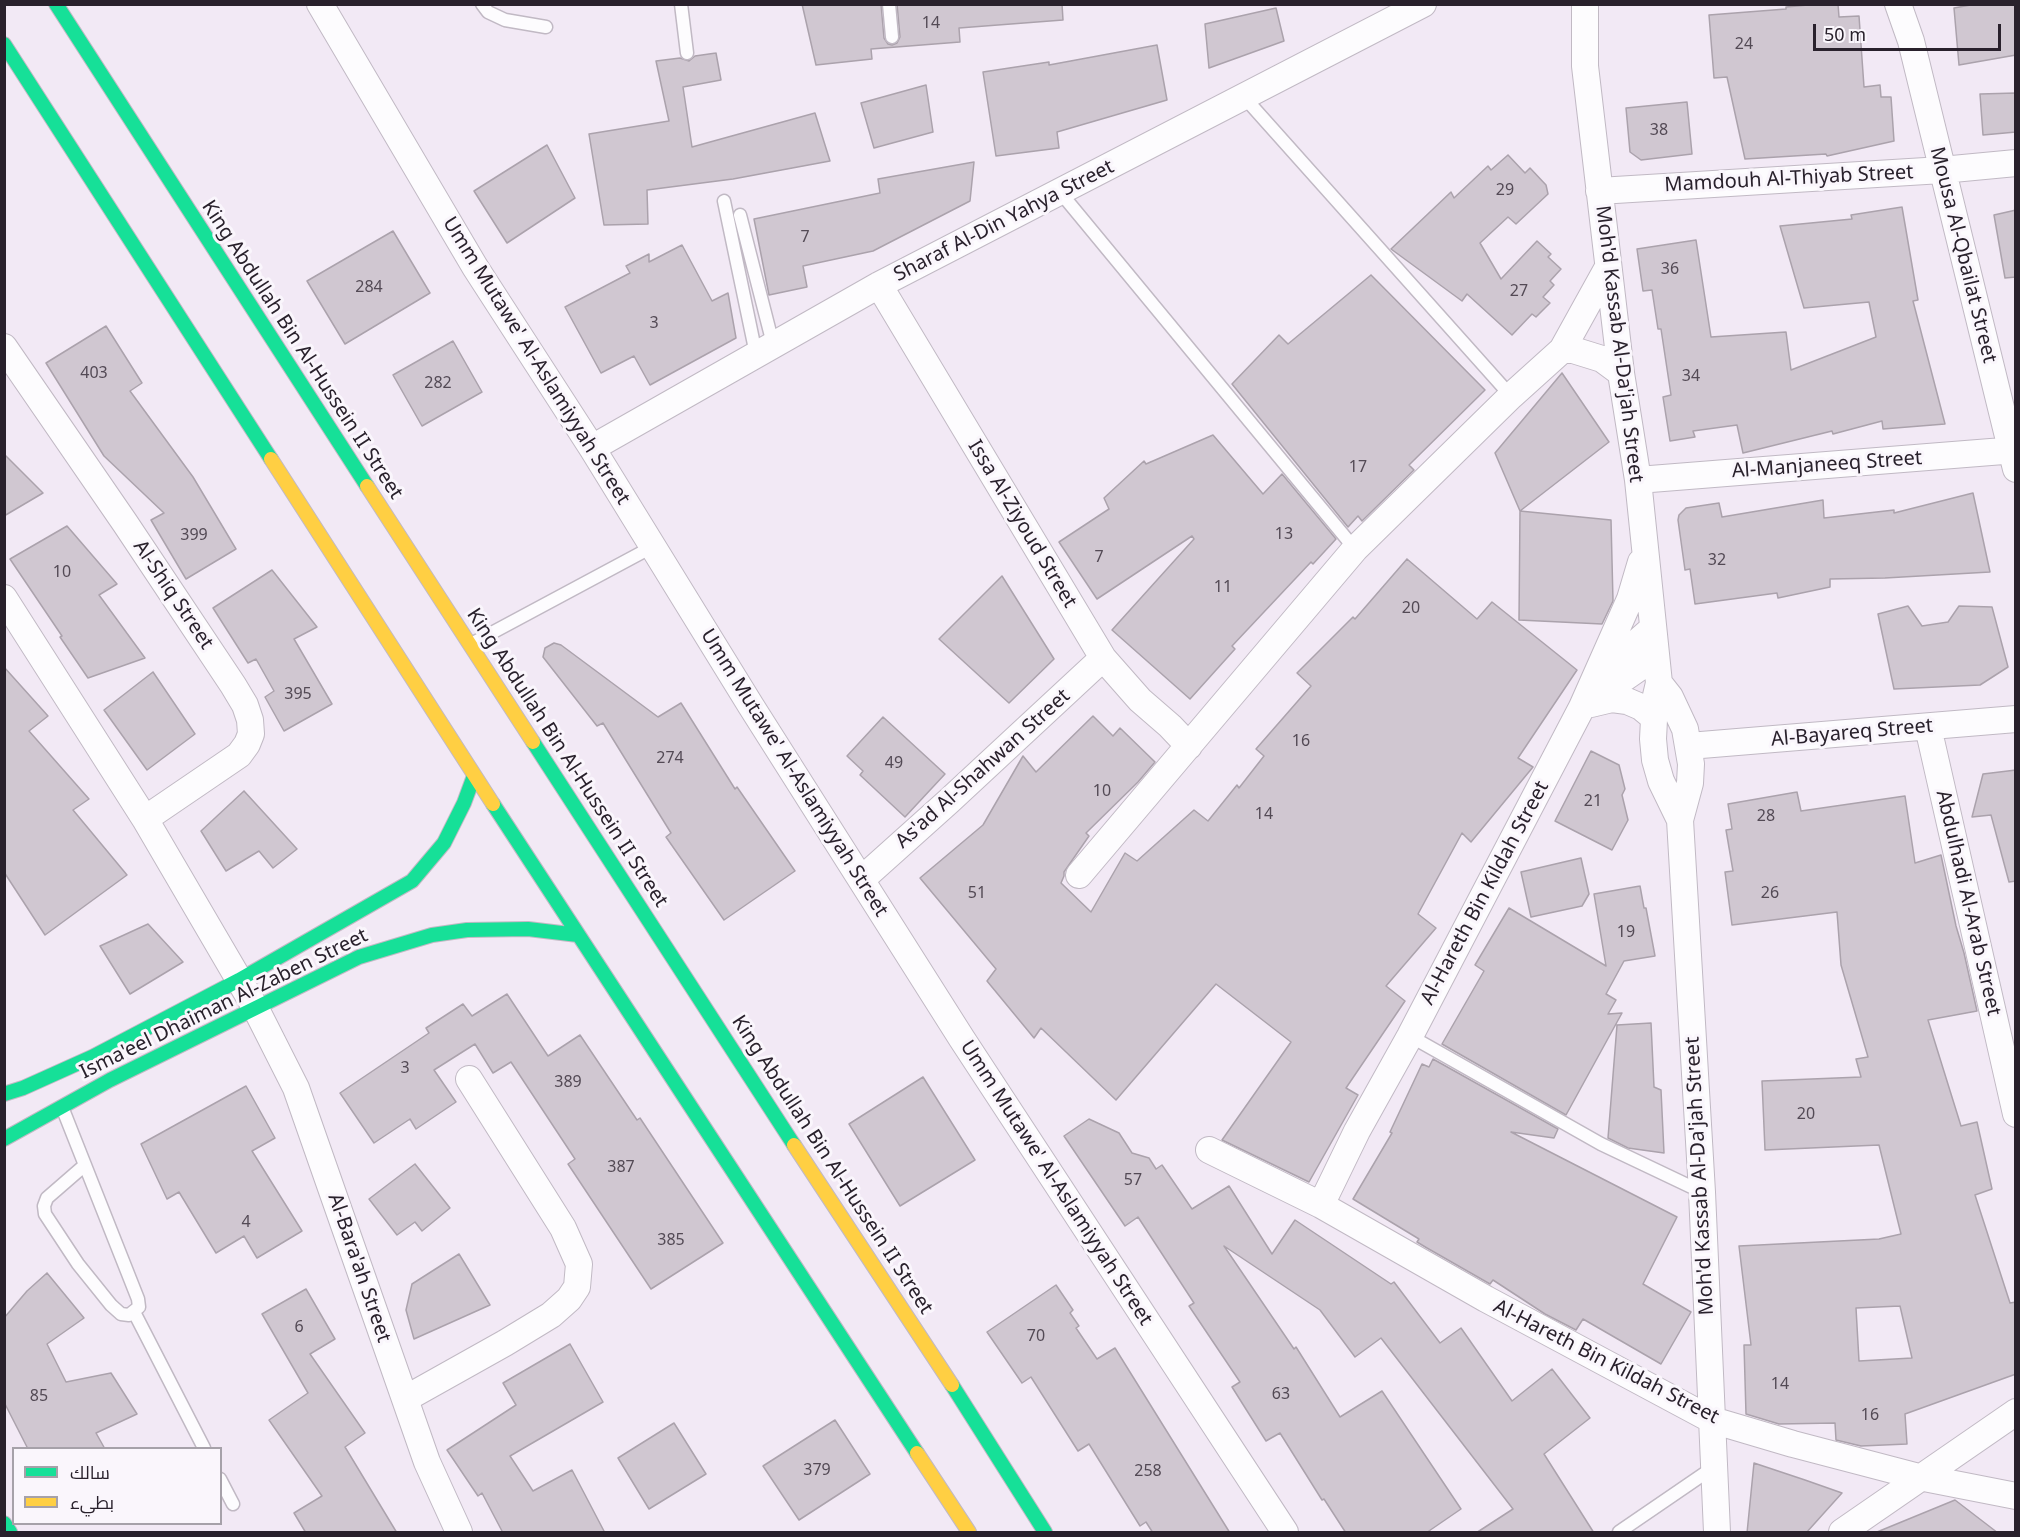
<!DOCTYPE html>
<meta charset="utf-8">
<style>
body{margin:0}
#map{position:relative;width:2020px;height:1537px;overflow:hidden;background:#f2e9f5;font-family:"Noto Sans",Cairo,sans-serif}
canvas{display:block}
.frame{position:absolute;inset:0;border:6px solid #29212c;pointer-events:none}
.legend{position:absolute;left:12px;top:1447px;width:210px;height:78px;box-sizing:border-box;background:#faf6fc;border:2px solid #a6a1a9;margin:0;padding:8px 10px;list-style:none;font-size:18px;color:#29212c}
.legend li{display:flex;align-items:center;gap:12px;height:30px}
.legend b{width:30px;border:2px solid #a6a1a9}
.scale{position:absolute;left:1813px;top:24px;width:188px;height:27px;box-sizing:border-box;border:3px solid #29212c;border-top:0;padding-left:8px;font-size:18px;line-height:21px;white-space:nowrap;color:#29212c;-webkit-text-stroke:4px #faf6fc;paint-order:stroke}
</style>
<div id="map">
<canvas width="2020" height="1537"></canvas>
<div class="frame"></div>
<ul class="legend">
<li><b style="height:8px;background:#16e098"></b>سالك</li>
<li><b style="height:8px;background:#ffcf43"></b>بطيء</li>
</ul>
<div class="scale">50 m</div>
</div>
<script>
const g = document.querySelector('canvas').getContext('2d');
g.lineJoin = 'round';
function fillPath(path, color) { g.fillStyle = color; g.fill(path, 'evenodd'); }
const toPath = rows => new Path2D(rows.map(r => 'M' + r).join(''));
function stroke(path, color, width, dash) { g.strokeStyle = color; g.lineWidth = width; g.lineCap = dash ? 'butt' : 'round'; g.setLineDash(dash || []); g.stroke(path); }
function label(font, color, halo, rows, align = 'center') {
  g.font = font + ' "Noto Sans",sans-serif'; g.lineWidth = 6; g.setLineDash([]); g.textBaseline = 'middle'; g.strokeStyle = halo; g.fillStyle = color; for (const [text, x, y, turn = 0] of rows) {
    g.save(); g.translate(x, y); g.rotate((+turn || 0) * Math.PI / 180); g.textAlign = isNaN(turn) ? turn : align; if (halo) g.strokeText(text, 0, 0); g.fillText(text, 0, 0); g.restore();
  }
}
const building = toPath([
 [802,4,881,4,884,38,888,44,892,45,897,43,900,37,897,4,1062,4,1063,20,959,28,960,42,871,49,872,59,816,65,802,4],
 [1819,4,1838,4,1839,17,1859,16,1864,87,1880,85,1881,97,1891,97,1894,141,1827,156,1826,154,1745,159,1727,77,1714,78,1709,15,1786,9,1786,7,1819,4],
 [1976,4,2016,4,2016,55,1959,65,1954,8,1976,4],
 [1276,8,1284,41,1209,68,1205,24,1276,8],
 [1157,45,1167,100,1057,132,1059,148,996,156,983,72,1049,62,1049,65,1157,45],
 [716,53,721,80,683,87,692,147,815,113,830,161,733,179,647,190,648,224,604,225,589,134,669,121,656,61,680,58,689,61,695,56,716,53],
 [926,85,933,132,874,148,861,103,926,85],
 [2016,93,2016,132,1983,135,1980,94,2016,93],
 [1687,102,1692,154,1641,160,1630,152,1626,108,1687,102],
 [547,145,575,198,507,243,474,191,547,145],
 [1508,155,1525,173,1530,168,1546,185,1548,194,1516,224,1508,217,1480,243,1501,279,1537,241,1551,254,1548,257,1561,269,1550,281,1554,285,1543,297,1550,303,1536,317,1532,314,1512,335,1467,294,1462,301,1391,249,1451,192,1454,198,1488,166,1491,170,1508,155],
 [974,162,970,201,873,251,803,266,807,287,769,295,754,219,880,193,878,179,974,162],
 [1902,207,1918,300,1913,301,1945,424,1883,429,1882,421,1833,434,1832,431,1743,453,1737,425,1693,431,1695,437,1670,441,1663,397,1671,395,1661,329,1658,329,1652,290,1643,291,1637,249,1696,240,1711,337,1786,332,1791,370,1876,337,1869,302,1804,308,1780,226,1852,219,1851,215,1902,207],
 [2016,210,2016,277,2005,278,1994,215,2016,210],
 [393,231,430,293,345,344,307,281,393,231],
 [682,245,712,301,728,293,736,338,650,385,634,356,601,373,565,307,630,273,626,266,649,254,649,262,682,245],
 [1371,275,1485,390,1409,465,1414,470,1362,521,1358,516,1348,527,1232,384,1279,335,1288,344,1371,275],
 [106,326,142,383,130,391,193,477,236,549,186,579,151,520,164,513,104,456,46,363,106,326],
 [453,341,482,392,422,426,393,375,453,341],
 [1562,373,1609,442,1520,511,1495,453,1562,373],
 [1213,435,1263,494,1282,474,1336,539,1313,564,1311,562,1232,646,1235,649,1190,699,1112,630,1194,539,1192,536,1097,599,1059,542,1109,509,1104,498,1144,461,1146,464,1213,435],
 [4,454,43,493,4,516,4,454],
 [1973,493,1990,572,1885,578,1830,579,1830,587,1778,598,1777,593,1695,604,1690,569,1685,570,1678,520,1679,515,1686,508,1719,503,1722,517,1823,500,1824,518,1894,510,1894,513,1973,493],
 [1520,511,1611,520,1613,601,1602,624,1519,620,1520,511],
 [67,526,117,584,99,595,145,658,88,678,60,637,62,636,10,559,67,526],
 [1407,559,1477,619,1492,602,1577,670,1518,758,1533,767,1471,842,1462,833,1418,914,1436,928,1386,986,1405,1001,1346,1088,1358,1095,1309,1182,1222,1140,1291,1042,1216,984,1116,1100,1041,1028,1034,1038,987,981,996,969,920,878,983,825,1023,756,1036,772,1093,716,1113,736,1120,728,1155,762,1138,782,1086,833,1089,836,1064,872,1064,876,1061,883,1091,912,1125,853,1137,861,1194,810,1208,821,1237,785,1239,788,1264,756,1256,749,1311,686,1297,673,1353,617,1355,619,1407,559],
 [272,570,317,627,294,639,332,704,284,731,265,697,274,691,256,659,248,663,213,608,272,570],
 [1002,576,1054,659,1009,703,939,639,1002,576],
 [1908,606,1922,626,1948,622,1959,606,1992,607,2008,667,1980,685,1894,689,1878,614,1908,606],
 [554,643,561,645,658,717,681,703,735,789,737,787,795,871,724,920,666,837,671,833,603,723,597,726,543,657,545,648,554,643],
 [4,667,48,716,29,731,89,799,73,810,127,875,45,935,4,872,4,667],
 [153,672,195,734,147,770,104,710,153,672],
 [883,717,945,774,905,817,860,775,863,771,847,756,883,717],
 [1591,751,1619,765,1625,789,1622,795,1628,820,1612,850,1555,821,1591,751],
 [2016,770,2016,881,2009,882,1991,815,1972,817,1983,774,2016,770],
 [244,791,297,849,273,868,259,851,226,871,201,831,244,791],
 [1797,792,1801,811,1905,796,1915,863,1941,855,1956,926,1964,953,1977,1011,1928,1020,1961,1126,1977,1122,1992,1189,1975,1195,2010,1303,2016,1302,2016,1374,1905,1414,1907,1444,1861,1446,1836,1440,1835,1423,1779,1424,1746,1414,1744,1345,1751,1345,1739,1246,1879,1239,1901,1234,1879,1145,1765,1150,1762,1081,1861,1077,1856,1059,1868,1057,1841,965,1837,912,1732,925,1725,872,1733,871,1726,830,1732,829,1728,804,1797,792],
 [1900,1306,1912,1358,1859,1361,1856,1308,1900,1306],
 [1581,858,1589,894,1582,906,1531,917,1521,872,1581,858],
 [1640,886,1644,908,1646,908,1655,956,1624,961,1606,994,1616,1000,1608,1014,1622,1013,1566,1115,1442,1044,1484,971,1475,965,1509,908,1606,966,1594,894,1640,886],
 [148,924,183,962,130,994,100,946,148,924],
 [507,994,548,1056,580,1035,637,1120,640,1118,723,1243,651,1289,568,1164,575,1159,511,1062,493,1073,475,1044,434,1070,456,1102,416,1129,410,1119,374,1143,340,1093,429,1033,426,1028,463,1004,472,1016,507,994],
 [1651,1023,1654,1087,1661,1090,1664,1153,1628,1148,1608,1138,1617,1025,1651,1023],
 [1433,1059,1558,1129,1554,1138,1511,1132,1677,1217,1643,1284,1691,1312,1661,1364,1583,1319,1576,1330,1545,1314,1493,1280,1490,1284,1427,1248,1417,1242,1419,1239,1353,1199,1392,1133,1390,1132,1422,1064,1429,1067,1433,1059],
 [923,1077,975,1160,900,1206,849,1124,923,1077],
 [246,1086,275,1138,252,1151,302,1231,257,1258,244,1236,216,1253,179,1192,167,1199,141,1144,246,1086],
 [1089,1119,1119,1133,1132,1153,1149,1158,1156,1169,1162,1165,1192,1209,1229,1186,1272,1254,1295,1220,1391,1284,1394,1282,1440,1343,1461,1328,1512,1401,1552,1369,1590,1418,1544,1454,1594,1533,1476,1533,1513,1509,1381,1338,1355,1357,1320,1310,1224,1246,1294,1349,1296,1347,1340,1417,1382,1391,1461,1509,1426,1533,1346,1533,1324,1499,1322,1500,1280,1433,1266,1441,1232,1387,1240,1382,1189,1306,1194,1303,1138,1217,1125,1226,1064,1136,1089,1119],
 [415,1164,450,1208,422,1231,415,1222,397,1235,369,1199,415,1164],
 [459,1254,490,1305,414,1339,406,1310,412,1284,459,1254],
 [47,1273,84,1318,47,1344,66,1382,111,1373,137,1414,96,1433,105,1449,28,1449,4,1402,4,1318,27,1291,47,1273],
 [1056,1285,1073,1310,1070,1313,1079,1326,1076,1328,1097,1359,1115,1348,1230,1533,1153,1533,1146,1522,1140,1526,1089,1444,1078,1451,1031,1377,1022,1383,987,1332,1056,1285],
 [306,1289,335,1339,310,1354,365,1433,345,1447,397,1533,306,1533,294,1513,322,1496,269,1420,308,1393,262,1314,306,1289],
 [570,1344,603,1402,510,1456,533,1491,572,1470,605,1533,503,1533,482,1493,478,1496,447,1450,516,1405,503,1383,570,1344],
 [835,1420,870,1474,799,1520,763,1466,835,1420],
 [674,1423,706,1474,649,1509,618,1458,674,1423],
 [1754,1463,1805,1480,1842,1493,1806,1533,1747,1533,1754,1463],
 [1955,1500,1998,1533,1877,1533,1877,1532,1955,1500]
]);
fillPath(building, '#d0c7d1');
stroke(building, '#aba2ac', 1.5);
const lane = toPath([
 [482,4,488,12,505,20,546,27],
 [681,4,687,53],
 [889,4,892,37],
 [1244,97,1511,396],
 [1060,192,1355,549],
 [724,201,756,354],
 [740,215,773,344],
 [471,644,652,547],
 [1410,1036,1601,1144,1702,1192],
 [62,1107,138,1299,139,1307,129,1315,121,1314,111,1305,78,1264,45,1214,44,1206,47,1198,85,1165],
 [134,1312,204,1448],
 [220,1479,233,1504],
 [1619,1532,1714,1467]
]);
const street = toPath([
 [320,4,475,267,592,448,751,706,962,1039,1285,1532],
 [1585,4,1585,66,1621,373,1638,480,1659,683,1655,700,1653,739,1655,760,1661,781,1680,820],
 [1898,4,1911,41,2016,469],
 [1599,191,1942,170,2016,163],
 [879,285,1103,658,1140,700,1170,726,1189,746],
 [4,347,125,523,233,685,245,705,250,720,251,734,247,744,239,755,145,819],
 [1562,350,1573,350,1602,359,1621,373],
 [592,448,879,285,1423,4],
 [1638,480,2016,450],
 [4,598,145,819,255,1007,296,1088,427,1462,459,1532],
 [1602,677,1618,659,1653,628],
 [1659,683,1670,697,1685,729,1691,764,1690,783,1680,820,1702,1192,1717,1532],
 [1597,697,1656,656],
 [1591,704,1612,699,1627,701,1641,707,1653,717],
 [1928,727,2016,1114],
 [1689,746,2016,719],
 [1079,875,1355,549,1511,396,1562,350,1608,267],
 [862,879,949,801,1103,658],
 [1209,1150,1321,1205,1486,1299,1712,1420,1793,1444,1919,1477,2016,1496],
 [1321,1205,1357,1131,1410,1036,1582,707,1630,599,1641,562],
 [405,1399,505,1343,551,1315,569,1299,577,1287,579,1264,563,1228,469,1079],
 [1842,1532,2016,1412]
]);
const fast = toPath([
 [56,4,367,486],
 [4,44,271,459],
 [533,742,794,1145],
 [493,804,917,1453],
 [4,1094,23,1088,92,1057,239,980,412,881,444,843,464,803,474,776],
 [4,1139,110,1080,359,957,432,935,467,930,528,929,578,935],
 [952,1385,1045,1532],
 [4,1523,10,1532]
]);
const slow = toPath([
 [271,459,493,804],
 [367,486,533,742],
 [794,1145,952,1385],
 [917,1453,969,1532]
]);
stroke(lane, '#c1b9c4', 15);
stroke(street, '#c1b9c4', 28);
stroke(fast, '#c1b9c4', 16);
stroke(slow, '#c1b9c4', 16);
stroke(lane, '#fdfcfe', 12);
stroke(street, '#fdfcfe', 26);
stroke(fast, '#16e098', 14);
stroke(slow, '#ffcf43', 14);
label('16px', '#534a55', null, [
 ["14",931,23],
 ["24",1744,44],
 ["38",1659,130],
 ["29",1505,190],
 ["7",805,237],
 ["36",1670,269],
 ["284",369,287],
 ["27",1519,291],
 ["3",654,323],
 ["403",94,373],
 ["34",1691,376],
 ["282",438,383],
 ["17",1358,467],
 ["13",1284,534],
 ["399",194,535],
 ["7",1099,557],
 ["32",1717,560],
 ["10",62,572],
 ["11",1223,587],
 ["20",1411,608],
 ["395",298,694],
 ["16",1301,741],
 ["274",670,758],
 ["49",894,763],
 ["10",1102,791],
 ["21",1593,801],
 ["14",1264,814],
 ["28",1766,816],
 ["51",977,893],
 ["26",1770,893],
 ["19",1626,932],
 ["3",405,1068],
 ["389",568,1082],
 ["20",1806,1114],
 ["387",621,1167],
 ["57",1133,1180],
 ["4",246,1222],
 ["385",671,1240],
 ["6",299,1327],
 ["70",1036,1336],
 ["14",1780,1384],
 ["63",1281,1394],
 ["85",39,1396],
 ["16",1870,1415],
 ["379",817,1470],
 ["258",1148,1471]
]);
label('20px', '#29212c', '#faf6fc', [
 ["Mamdouh Al-Thiyab Street",1789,179,-3],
 ["Sharaf Al-Din Yahya Street",1004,221,-27],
 ["Mousa Al-Qbailat Street",1963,255,76],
 ["Moh'd Kassab Al-Da'jah Street",1619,344,83],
 ["King Abdullah Bin Al-Hussein II Street",302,350,57],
 ["Umm Mutawe' Al-Aslamiyyah Street",536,361,58],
 ["Al-Manjaneeq Street",1827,465,-4],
 ["Issa Al-Ziyoud Street",1022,524,59],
 ["Al-Shiq Street",173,595,56],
 ["Al-Bayareq Street",1852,733,-5],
 ["King Abdullah Bin Al-Hussein II Street",567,758,57],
 ["As'ad Al-Shahwan Street",983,769,-42],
 ["Umm Mutawe' Al-Aslamiyyah Street",794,773,58],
 ["Al-Hareth Bin Kildah Street",1485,893,-62],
 ["Abdulhadi Al-Arab Street",1968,903,77],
 ["Isma'eel Dhaiman Al-Zaben Street",224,1004,-26],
 ["King Abdullah Bin Al-Hussein II Street",832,1165,57],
 ["Moh'd Kassab Al-Da'jah Street",1700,1176,-93],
 ["Umm Mutawe' Al-Aslamiyyah Street",1056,1183,57],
 ["Al-Bara'ah Street",359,1268,71],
 ["Al-Hareth Bin Kildah Street",1606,1362,27]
]);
</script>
